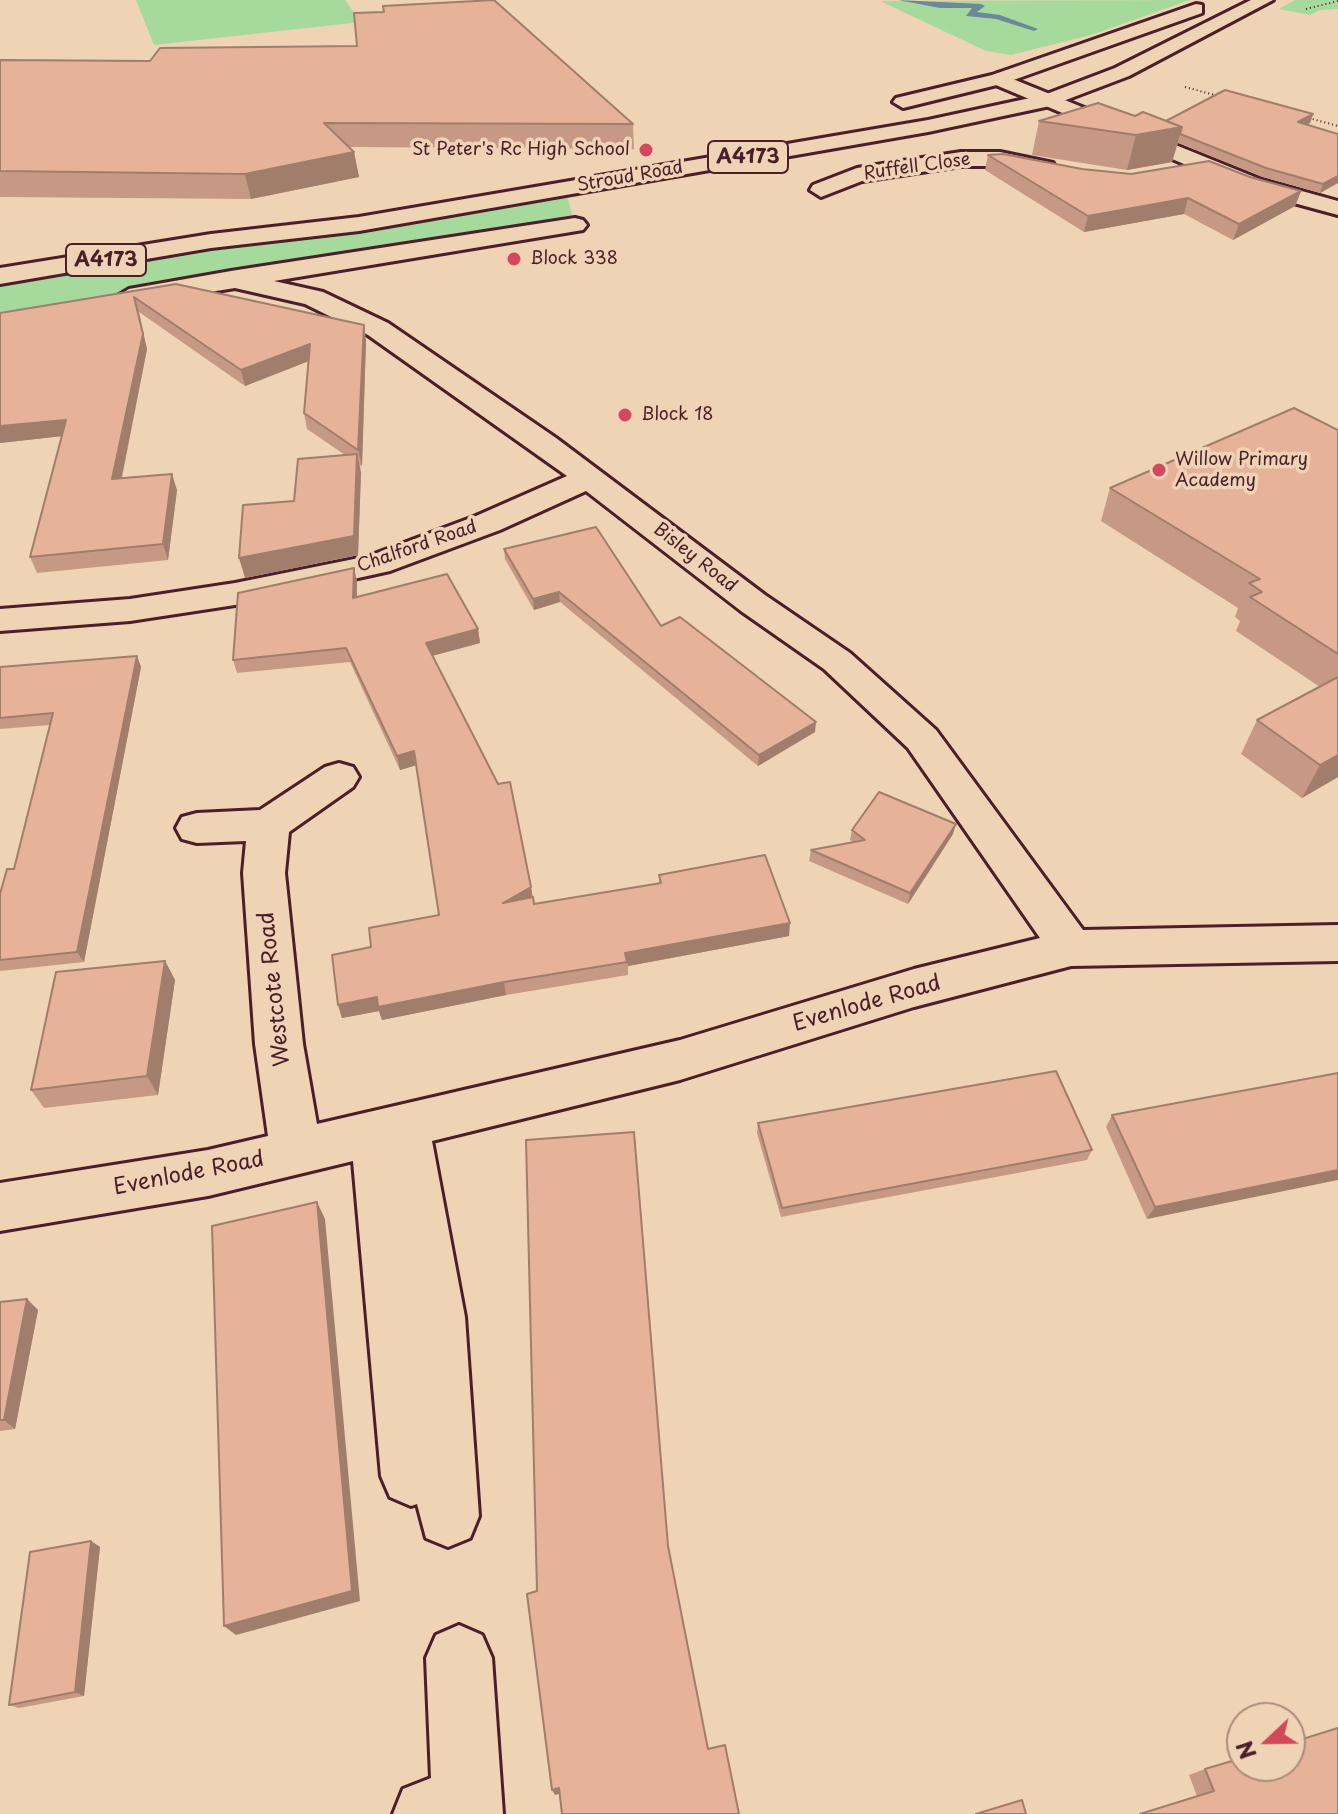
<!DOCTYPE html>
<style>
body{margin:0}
#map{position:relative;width:1338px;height:1814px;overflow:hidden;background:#efd3b5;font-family:"Playpen Sans",sans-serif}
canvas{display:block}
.north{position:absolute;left:1226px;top:1702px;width:80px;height:80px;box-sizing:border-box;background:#efd3b5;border:2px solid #ad8b7e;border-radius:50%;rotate:248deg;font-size:22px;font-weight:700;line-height:32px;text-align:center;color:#4a1f2b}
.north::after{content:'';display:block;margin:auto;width:28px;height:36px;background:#d1495b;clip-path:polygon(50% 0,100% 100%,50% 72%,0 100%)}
</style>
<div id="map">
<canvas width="1338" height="1814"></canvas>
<div class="north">N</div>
</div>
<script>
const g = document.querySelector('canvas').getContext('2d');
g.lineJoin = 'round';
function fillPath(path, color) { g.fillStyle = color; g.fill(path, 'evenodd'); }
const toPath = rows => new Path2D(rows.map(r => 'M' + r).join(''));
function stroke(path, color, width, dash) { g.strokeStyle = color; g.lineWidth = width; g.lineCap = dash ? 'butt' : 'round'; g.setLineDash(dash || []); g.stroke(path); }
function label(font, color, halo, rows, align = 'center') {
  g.font = font + ' "Playpen Sans",sans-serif'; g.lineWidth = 7; g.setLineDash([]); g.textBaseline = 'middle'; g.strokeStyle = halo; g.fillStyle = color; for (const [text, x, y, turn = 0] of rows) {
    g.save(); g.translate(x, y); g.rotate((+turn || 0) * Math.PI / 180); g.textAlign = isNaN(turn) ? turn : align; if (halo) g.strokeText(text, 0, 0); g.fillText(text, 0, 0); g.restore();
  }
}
fillPath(toPath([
 [136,0,345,0,361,22,154,45],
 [1190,0,1091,35,1011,55,986,51,880,1],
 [1295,0,1338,0,1338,9,1320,10,1310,15,1279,9],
 [565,188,575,225,0,317,0,276]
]), '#a6da9c');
fillPath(toPath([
 [898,0,981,4,985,6,977,12,1000,15,1038,29,1034,31,996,19,966,16,972,8,940,8,898,0]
]), '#6c8997');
const minor = toPath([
 [998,73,1262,180,1338,201,1338,215,1246,190,991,83,988,79,998,73],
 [961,152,1000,152,1053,163,1056,168,1045,175,1000,166,961,166,862,181,821,197,810,190,813,185,857,168,961,152],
 [575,218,583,220,587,225,583,230,274,281,323,292,388,323,556,438,765,595,850,653,936,730,1083,930,1338,925,1338,961,1071,966,914,1007,680,1080,432,1141,465,1317,479,1516,470,1538,448,1547,426,1538,417,1504,411,1506,390,1497,381,1476,353,1161,208,1196,0,1231,0,1183,208,1150,268,1136,255,1044,243,873,246,841,197,843,182,839,176,828,182,817,197,813,260,810,325,767,339,763,353,767,359,777,353,787,289,832,285,873,303,1044,317,1124,680,1040,914,969,1040,938,908,748,824,669,741,611,586,491,500,530,390,571,235,605,130,621,0,631,0,609,130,599,235,583,369,556,476,516,567,476,368,335,305,304,235,288,129,305,116,297,129,289,231,271,575,218],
 [459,1625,482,1635,492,1658,503,1814,393,1814,403,1789,431,1778,426,1658,436,1635,459,1625]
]);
const major = toPath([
 [1251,0,1273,0,1129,76,1050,106,928,132,359,231,211,248,0,284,0,268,211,234,359,217,928,120,1044,95,1115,68,1251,0],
 [1196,4,1202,5,1202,13,1005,83,903,108,893,102,896,98,992,75,1196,4]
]);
stroke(minor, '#4a1f2b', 6);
stroke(major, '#4a1f2b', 6);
stroke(toPath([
 [1306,9,1338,1],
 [1185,87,1222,97],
 [1305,117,1338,126]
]), '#4a1f2b', 2, [1, 3]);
fillPath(minor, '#efd3b5');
fillPath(major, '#efd3b5');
fillPath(toPath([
 [0,60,633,124,634,149,349,147,354,152,359,177,251,199,0,197],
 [1313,114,1310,123,1307,125,1338,183,1320,193,1263,177,1178,143,1172,162,1127,170,1032,155,1039,121,1135,116,1166,121],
 [988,155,1082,169,1131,174,1250,177,1301,191,1295,206,1233,240,1184,214,1084,232,985,170],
 [176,284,366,340,362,466,360,465,361,473,358,555,245,578,294,501,345,455,307,429,304,413,309,361,245,386,139,312,147,349,122,478,177,490,168,560,37,573,30,557,62,436,0,443,0,313],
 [1338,430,1338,777,1302,798,1241,754,1257,720,1320,687,1236,631,1240,621,1235,617,1238,608,1101,521,1110,488],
 [504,549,661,626,815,732,758,766,560,602,534,610,505,559],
 [354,568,357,582,357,597,478,629,480,643,432,656,531,887,534,904,659,883,659,875,789,936,628,966,628,975,506,995,382,1020,379,1011,342,1018,338,1005,371,947,439,915,416,765,400,770,350,662,237,673,233,660],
 [137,656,141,667,84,962,0,971,0,894,14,869,50,725,0,729,0,667],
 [852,830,953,834,908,904,809,861,811,850,853,842,850,840],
 [165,961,175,980,158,1095,44,1108,31,1090],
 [1338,1073,1147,1219,1106,1127,1112,1115],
 [758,1123,1092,1150,1087,1160,781,1217,757,1133],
 [27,1299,38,1310,15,1429,0,1431,0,1302],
 [91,1541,100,1547,84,1696,19,1708,9,1705],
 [1205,1769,1338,1814,1197,1796,1189,1775]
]), '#c69984');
fillPath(toPath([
 [1313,114,1310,123,1295,131,1298,122],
 [1182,127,1172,162,1127,170,1136,135],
 [354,152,359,177,251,199,245,174],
 [1338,176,1338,183,1320,193,1323,184],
 [1301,191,1295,206,1233,240,1239,224],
 [1188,198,1184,214,1084,232,1088,216],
 [134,297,147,349,118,495,112,479],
 [364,325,366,340,362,466,358,450],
 [310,344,314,359,245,386,241,370],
 [66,420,72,435,0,443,0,426],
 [357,454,361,473,358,555,245,578,239,558],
 [172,474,177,490,168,560,163,544],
 [354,568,357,582,356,612,353,598],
 [559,592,560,602,534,610,533,599],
 [478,629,480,643,428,657,426,643],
 [137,656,141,667,84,962,77,952],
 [816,722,815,732,758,766,759,755],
 [414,751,417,765,400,770,397,756],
 [1338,755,1338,777,1302,798,1320,765],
 [956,824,953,834,908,904,910,893],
 [531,887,533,900,503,903],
 [790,923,789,936,628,966,625,953],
 [165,961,175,980,158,1095,147,1076],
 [504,982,506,995,382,1020,379,1011,342,1018,338,1005,377,997],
 [1338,1170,1338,1180,1147,1219,1155,1207],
 [317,1202,325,1219,360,1601,236,1635,224,1626],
 [27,1299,38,1310,15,1429,4,1420],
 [91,1541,100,1547,84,1696,75,1692],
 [559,1788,562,1793,555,1795,552,1790]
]), '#a17d6b');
const building = toPath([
 [494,0,633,124,324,123,354,152,245,174,0,171,0,60,150,61,160,48,357,46,354,13,384,12,383,6,494,0],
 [1225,90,1313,114,1298,122,1338,134,1338,176,1323,184,1266,168,1180,134,1182,127,1166,121,1225,90],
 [1098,103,1135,116,1143,112,1182,127,1136,135,1039,121,1098,103],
 [1003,154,1082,169,1131,174,1209,161,1250,177,1301,191,1239,224,1188,198,1088,216,988,155,1003,154],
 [176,284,364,325,358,450,304,413,310,344,241,370,134,297,143,334,112,479,172,474,163,544,30,557,66,420,0,426,0,313,176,284],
 [1294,408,1338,430,1338,654,1250,597,1262,592,1249,583,1260,579,1110,488,1294,408],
 [357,454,354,536,239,558,243,505,294,501,298,459,357,454],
 [596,527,661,626,680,617,816,722,759,755,559,592,533,599,504,549,596,527],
 [354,568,353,598,447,574,478,629,426,643,498,784,510,782,531,887,503,903,533,897,534,904,661,883,659,875,765,855,790,923,625,953,627,962,504,982,378,1007,377,997,338,1005,332,955,371,947,369,928,439,915,414,751,397,756,346,648,233,660,238,593,354,568],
 [137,656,77,952,0,960,0,894,7,869,14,869,53,713,0,718,0,667,137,656],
 [1338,677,1338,755,1320,765,1257,720,1338,677],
 [879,792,956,824,910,893,811,850,865,840,852,830,879,792],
 [165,961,147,1076,31,1090,56,972,165,961],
 [1056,1071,1092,1150,782,1208,758,1123,1056,1071],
 [1338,1073,1338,1170,1155,1207,1112,1115,1338,1073],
 [634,1132,668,1546,708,1749,725,1745,739,1814,562,1814,559,1788,552,1790,527,1594,537,1591,526,1140,634,1132],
 [317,1202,352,1591,224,1626,212,1226,317,1202],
 [27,1299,4,1420,0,1420,0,1302,27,1299],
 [91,1541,75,1692,9,1705,30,1552,91,1541],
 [1338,1728,1338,1814,1140,1814,1214,1791,1205,1769,1242,1758,1242,1766,1290,1766,1290,1743,1338,1728],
 [1022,1800,1026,1814,976,1814,1022,1800]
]);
fillPath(building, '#e6b299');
stroke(building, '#a17d6b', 2);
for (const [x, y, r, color] of [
 [646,150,8,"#d1495b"],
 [514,259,8,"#d1495b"],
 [625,415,8,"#d1495b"],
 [1159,470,8,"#d1495b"]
]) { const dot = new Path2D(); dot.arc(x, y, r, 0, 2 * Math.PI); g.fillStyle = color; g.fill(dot); stroke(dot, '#efd3b5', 3); }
label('18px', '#4a1f2b', '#efd3b5', [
 ["St Peter's Rc High School",630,150,"right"],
 ["Block 338",530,259],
 ["Block 18",641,415],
 ["Willow Primary",1175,460],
 ["Academy",1175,481]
], 'left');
label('18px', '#4a1f2b', '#efd3b5', [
 ["Ruffell Close",917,167,-8],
 ["Stroud Road",630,177,-10],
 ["Chalford Road",417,547,-19],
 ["Bisley Road",695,558,38]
]);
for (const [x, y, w] of [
 [748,157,80],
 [106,260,80]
]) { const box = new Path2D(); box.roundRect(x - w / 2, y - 16, w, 32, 6); g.fillStyle = '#efd3b5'; g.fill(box); stroke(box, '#4a1f2b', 2); }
label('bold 20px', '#4a1f2b', null, [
 ["A4173",748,157],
 ["A4173",106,260]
]);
label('22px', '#4a1f2b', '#efd3b5', [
 ["Westcote Road",275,989,-96],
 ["Evenlode Road",867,1004,-16],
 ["Evenlode Road",189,1174,-11]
]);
</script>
